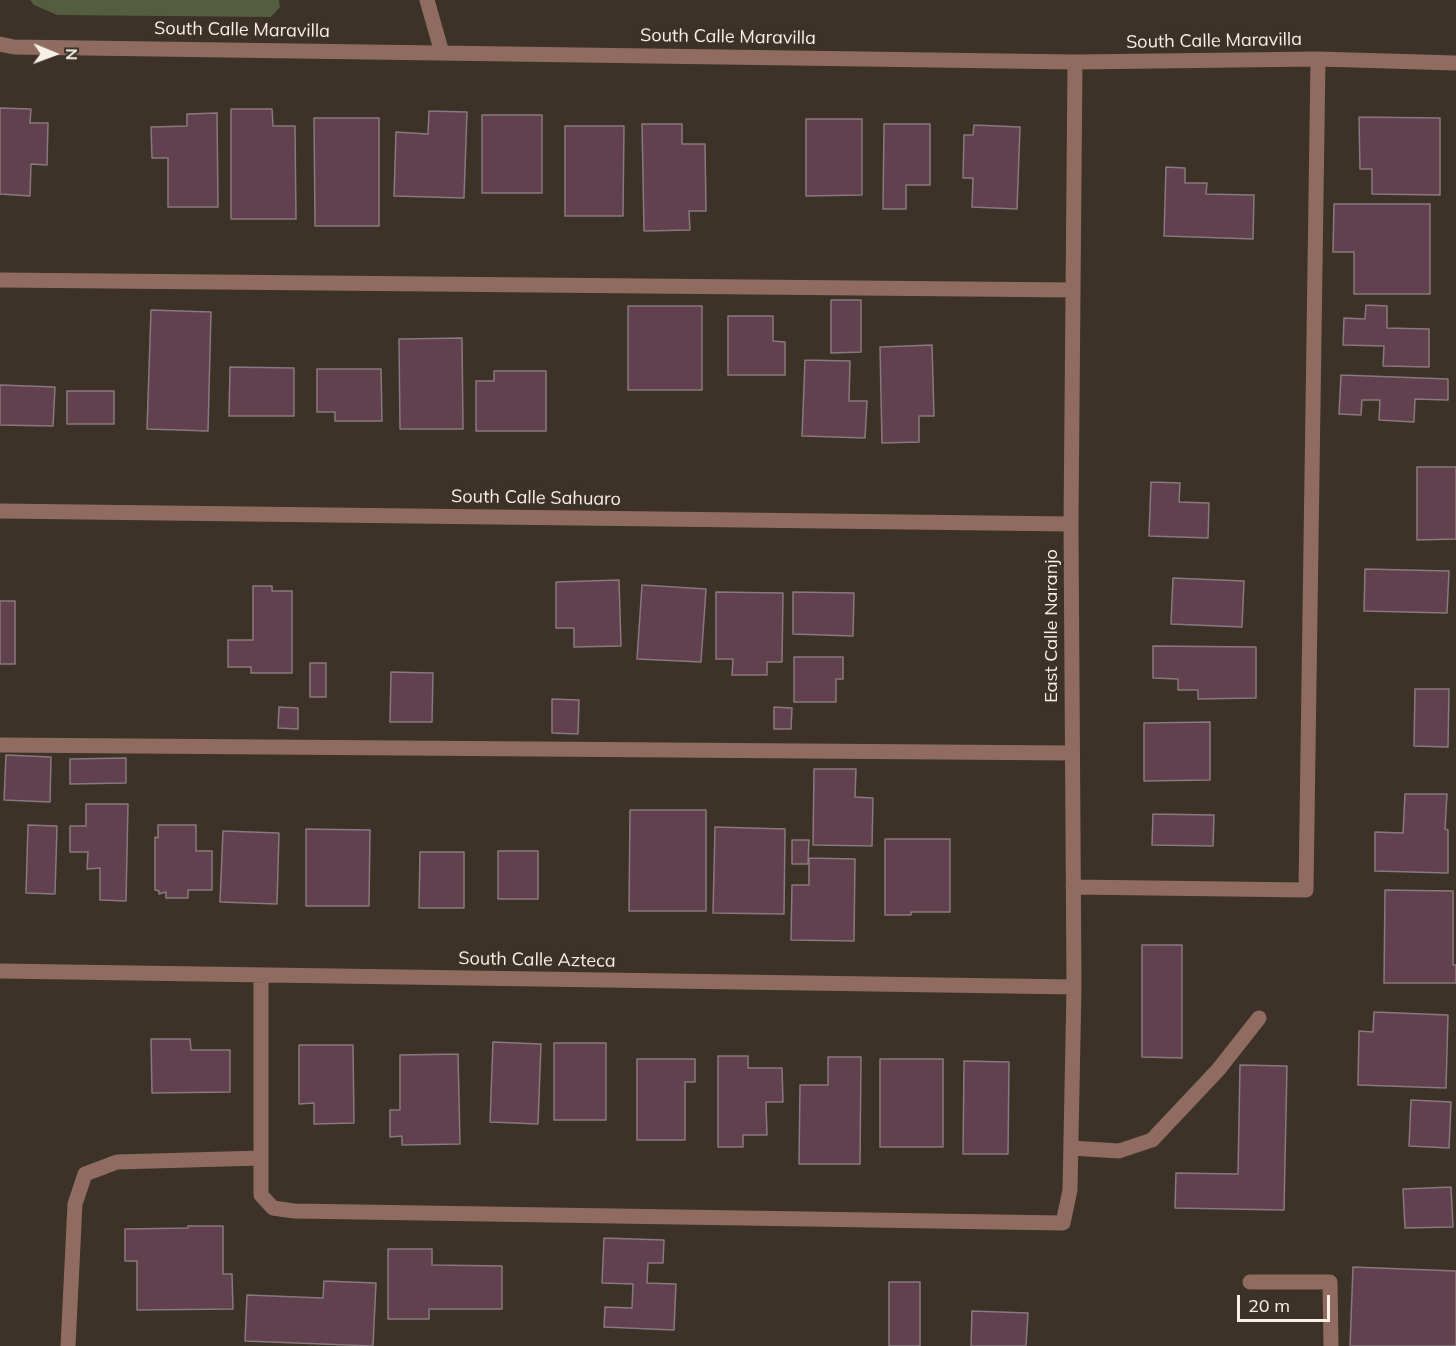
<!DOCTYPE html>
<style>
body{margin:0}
#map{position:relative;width:1456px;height:1346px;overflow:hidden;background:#3c3227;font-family:Mulish,sans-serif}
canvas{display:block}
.north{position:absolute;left:24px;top:24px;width:60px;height:60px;-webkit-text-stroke:4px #3c3227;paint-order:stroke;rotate:91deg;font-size:16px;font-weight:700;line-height:24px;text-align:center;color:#f7f0e9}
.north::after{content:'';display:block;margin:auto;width:21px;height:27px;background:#f7f0e9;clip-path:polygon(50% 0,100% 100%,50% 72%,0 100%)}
.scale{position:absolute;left:1237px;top:1295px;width:93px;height:27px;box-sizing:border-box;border:3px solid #f7f0e9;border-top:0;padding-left:8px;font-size:18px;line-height:21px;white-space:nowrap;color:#f7f0e9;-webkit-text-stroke:4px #3c3227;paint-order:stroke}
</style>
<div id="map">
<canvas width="1456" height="1346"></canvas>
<div class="north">N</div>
<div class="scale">20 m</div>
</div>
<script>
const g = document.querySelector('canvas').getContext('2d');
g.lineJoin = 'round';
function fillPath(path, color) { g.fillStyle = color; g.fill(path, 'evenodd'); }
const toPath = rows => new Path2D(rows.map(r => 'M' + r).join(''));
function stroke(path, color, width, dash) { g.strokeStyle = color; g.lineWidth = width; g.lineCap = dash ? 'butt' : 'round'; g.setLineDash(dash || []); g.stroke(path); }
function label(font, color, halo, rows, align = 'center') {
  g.font = font + ' Mulish,sans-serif'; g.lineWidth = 6; g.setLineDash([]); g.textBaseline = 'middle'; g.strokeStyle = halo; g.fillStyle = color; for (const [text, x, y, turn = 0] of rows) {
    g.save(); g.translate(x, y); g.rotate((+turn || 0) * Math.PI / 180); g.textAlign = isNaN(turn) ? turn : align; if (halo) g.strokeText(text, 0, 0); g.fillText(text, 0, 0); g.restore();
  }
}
fillPath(toPath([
 [30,0,279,0,280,7,271,17,57,15,34,5]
]), '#545d3e');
const building = toPath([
 [0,108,31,109,30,123,48,123,47,165,31,164,30,196,0,194,0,108],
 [231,109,272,109,273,126,295,126,296,219,231,219,231,109],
 [429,111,467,112,464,198,394,196,396,132,428,134,429,111],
 [217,113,218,207,168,207,168,158,152,158,151,127,187,126,187,114,217,113],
 [482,115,542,115,542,193,482,193,482,115],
 [1359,117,1440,118,1440,195,1372,194,1372,169,1360,169,1359,117],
 [314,118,379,118,379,226,315,226,314,118],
 [806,119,862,119,862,195,806,196,806,119],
 [642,124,682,124,682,144,705,144,706,211,689,211,690,230,644,231,642,124],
 [884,124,930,124,930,185,906,185,906,209,883,209,884,124],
 [974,125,1020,127,1017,209,972,207,973,178,963,178,964,135,973,135,974,125],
 [565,126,624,126,623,216,565,216,565,126],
 [1166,167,1185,168,1185,183,1207,183,1206,194,1254,195,1253,239,1164,236,1166,167],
 [1334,204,1430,204,1430,294,1354,294,1354,252,1333,252,1334,204],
 [831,300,861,300,861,352,831,353,831,300],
 [1366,305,1387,306,1387,328,1429,329,1429,367,1383,366,1384,346,1343,345,1344,318,1365,319,1366,305],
 [628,306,702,306,702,390,628,390,628,306],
 [151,310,211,312,208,431,147,429,151,310],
 [728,316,773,316,773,341,785,342,785,375,728,375,728,316],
 [462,338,463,429,400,429,399,339,462,338],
 [932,345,934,416,919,416,919,442,882,443,880,347,932,345],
 [805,360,850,361,849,401,867,401,865,438,802,436,805,360],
 [230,367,294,368,294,416,229,416,230,367],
 [317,369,381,369,382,421,335,421,335,412,317,412,317,369],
 [494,371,546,371,546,431,476,431,476,381,494,381,494,371],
 [1341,375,1448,379,1448,400,1415,399,1414,422,1379,420,1380,400,1362,400,1361,415,1339,414,1341,375],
 [0,385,55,387,53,426,0,425,0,385],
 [67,391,114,391,114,424,67,424,67,391],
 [1417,467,1456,467,1456,539,1417,540,1417,467],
 [1151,482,1180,483,1179,502,1209,503,1208,538,1149,536,1151,482],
 [1365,569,1449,571,1447,613,1364,611,1365,569],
 [1173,578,1244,581,1242,627,1171,624,1173,578],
 [619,580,621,646,574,647,574,628,556,628,556,582,619,580],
 [642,585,706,589,701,662,637,659,642,585],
 [253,586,272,586,272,591,292,591,292,673,251,673,251,667,228,667,228,640,253,640,253,586],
 [716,592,783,593,782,662,767,662,767,675,732,675,733,659,716,659,716,592],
 [793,592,854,593,853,636,793,634,793,592],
 [0,601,15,601,15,664,0,664,0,601],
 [1153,646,1256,647,1256,698,1198,699,1198,690,1178,690,1178,679,1153,678,1153,646],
 [794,657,843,657,843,679,836,679,836,702,794,702,794,657],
 [310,663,326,663,326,697,310,697,310,663],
 [391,672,433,673,432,722,390,722,391,672],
 [1415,689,1449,689,1448,747,1414,746,1415,689],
 [552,699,579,700,578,734,552,733,552,699],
 [279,707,298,708,298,729,278,728,279,707],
 [774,707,792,708,791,729,774,729,774,707],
 [1210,722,1210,780,1144,781,1144,723,1210,722],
 [6,755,51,757,50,802,4,800,6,755],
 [126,758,126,783,70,784,70,759,126,758],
 [814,769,856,769,855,797,873,798,872,846,813,845,814,769],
 [1405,794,1447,794,1445,829,1448,830,1448,873,1375,871,1375,832,1403,833,1405,794],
 [86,804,128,804,126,901,100,900,100,868,87,869,88,852,70,852,70,826,86,826,86,804],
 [630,810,706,810,706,911,629,911,630,810],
 [1153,814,1214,815,1213,846,1152,845,1153,814],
 [28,825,57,826,55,894,26,893,28,825],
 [158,825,196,825,196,851,212,851,212,890,188,890,188,898,166,898,166,892,159,894,159,891,155,890,155,837,158,838,158,825],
 [715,827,785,829,784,914,713,913,715,827],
 [306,829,370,830,369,906,306,906,306,829],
 [223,831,279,833,277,904,220,902,223,831],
 [885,839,950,839,950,912,911,912,911,915,885,915,885,839],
 [792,840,809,840,808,864,792,864,792,840],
 [498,851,538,851,538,899,498,899,498,851],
 [420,852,464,852,464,908,419,908,420,852],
 [809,858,855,859,854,941,791,940,792,885,809,885,809,858],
 [1385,890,1453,891,1453,965,1456,965,1456,983,1384,983,1385,890],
 [1142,945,1182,945,1182,1058,1142,1057,1142,945],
 [1374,1012,1448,1015,1446,1088,1358,1085,1359,1031,1373,1032,1374,1012],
 [151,1039,190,1039,191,1050,230,1050,230,1092,152,1093,151,1039],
 [493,1042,541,1044,538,1124,490,1122,493,1042],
 [554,1043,606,1043,606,1120,554,1120,554,1043],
 [299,1045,353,1045,354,1123,314,1124,314,1103,299,1104,299,1045],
 [458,1054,460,1144,402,1145,402,1136,390,1137,390,1110,400,1110,400,1055,458,1054],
 [718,1056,748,1056,748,1068,782,1068,783,1102,766,1102,767,1135,743,1135,743,1147,718,1147,718,1056],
 [828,1057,861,1057,860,1164,799,1164,800,1085,828,1085,828,1057],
 [637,1059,695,1059,695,1082,685,1082,685,1140,637,1140,637,1059],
 [880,1059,943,1059,943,1147,880,1147,880,1059],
 [964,1061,1009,1062,1008,1154,963,1154,964,1061],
 [1240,1065,1287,1066,1284,1210,1175,1208,1176,1173,1238,1174,1240,1065],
 [1411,1100,1451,1102,1449,1148,1409,1146,1411,1100],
 [1451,1187,1453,1227,1405,1228,1403,1189,1451,1187],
 [188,1226,223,1226,223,1274,232,1274,233,1309,137,1310,137,1261,125,1261,125,1229,188,1228,188,1226],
 [604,1238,664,1240,663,1263,648,1263,647,1283,676,1284,674,1330,604,1327,605,1307,632,1308,633,1284,602,1283,604,1238],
 [388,1249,432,1249,432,1265,502,1266,502,1309,429,1309,429,1319,388,1319,388,1249],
 [1353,1267,1456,1271,1456,1346,1350,1346,1353,1267],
 [324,1281,376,1283,373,1346,245,1341,247,1295,323,1298,324,1281],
 [889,1282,920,1282,920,1346,889,1346,889,1282],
 [972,1311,1028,1313,1026,1346,971,1346,972,1311]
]);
fillPath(building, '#62414f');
stroke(building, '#89787f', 1.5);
stroke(toPath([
 [427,0,442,53],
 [0,44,14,47,1075,62,1318,59,1456,63],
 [0,280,1073,290],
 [0,511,1071,524],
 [0,745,1072,753],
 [1073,887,1306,890,1318,59],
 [0,971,1074,987],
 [261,975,261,1195,273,1208,294,1211,1063,1223,1070,1190,1074,987,1071,524,1075,62],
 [1071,1148,1119,1151,1152,1140,1218,1070,1259,1018],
 [1250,1282,1330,1282,1331,1346],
 [68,1346,75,1204,85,1174,117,1162,261,1158]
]), '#8f6c5f', 15);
label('18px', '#f7f0e9', '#3c3227', [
 ["South Calle Maravilla",242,30,1],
 ["South Calle Maravilla",728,37,1],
 ["South Calle Maravilla",1214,41,-1],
 ["South Calle Sahuaro",536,498,1],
 ["East Calle Naranjo",1052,626,-90],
 ["South Calle Azteca",537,960,1]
]);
</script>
